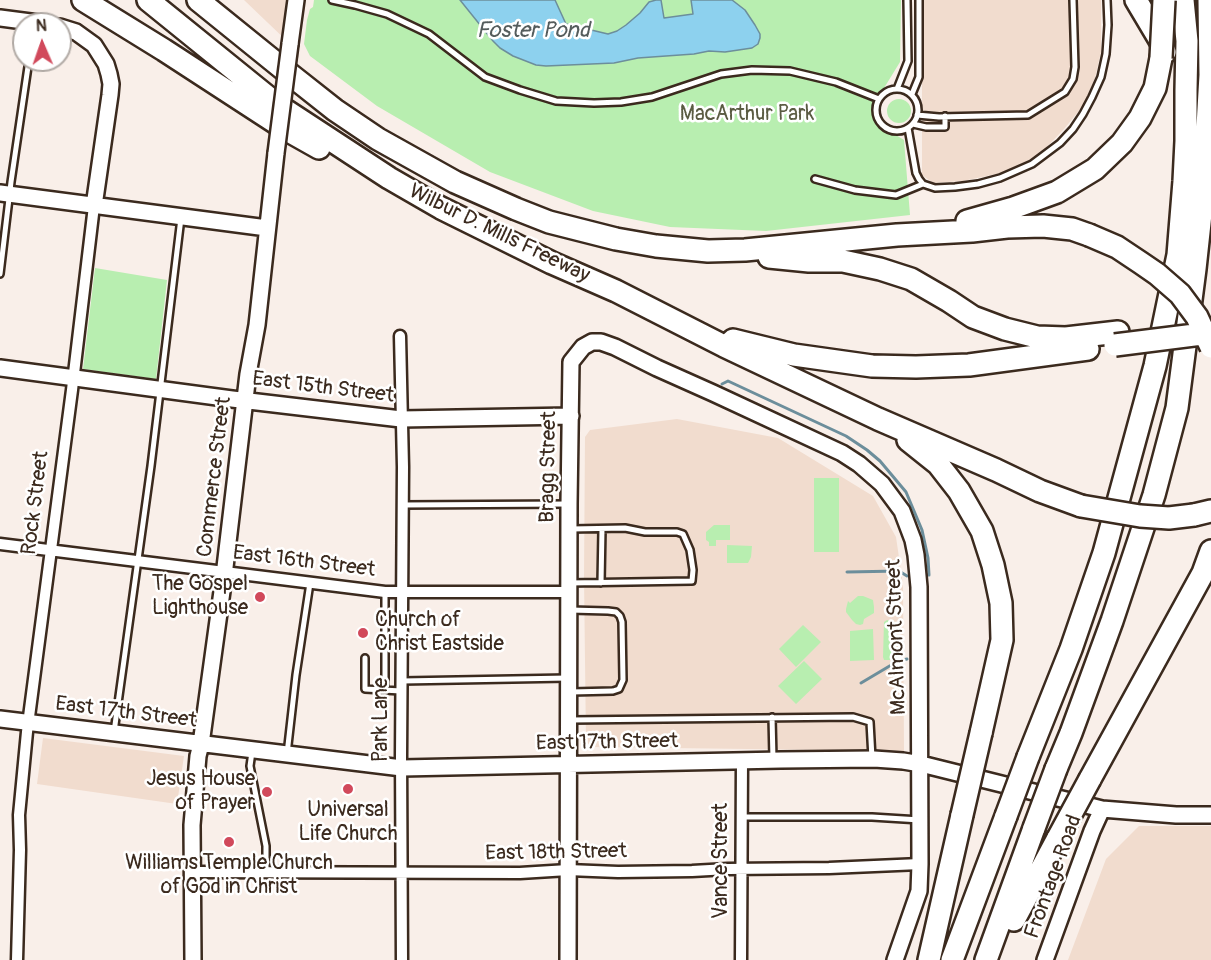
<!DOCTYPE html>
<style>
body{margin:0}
#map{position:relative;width:1211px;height:960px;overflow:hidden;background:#f9efe9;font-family:Pangolin,sans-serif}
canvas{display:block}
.north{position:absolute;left:12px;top:12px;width:60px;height:60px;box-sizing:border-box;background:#fff;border:2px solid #b1aaa5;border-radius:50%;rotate:358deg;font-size:16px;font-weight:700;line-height:24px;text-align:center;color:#3b2a1e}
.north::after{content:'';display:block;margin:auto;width:21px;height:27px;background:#d1495b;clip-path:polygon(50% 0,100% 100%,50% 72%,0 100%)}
</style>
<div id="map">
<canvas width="1211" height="960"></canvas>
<div class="north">N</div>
</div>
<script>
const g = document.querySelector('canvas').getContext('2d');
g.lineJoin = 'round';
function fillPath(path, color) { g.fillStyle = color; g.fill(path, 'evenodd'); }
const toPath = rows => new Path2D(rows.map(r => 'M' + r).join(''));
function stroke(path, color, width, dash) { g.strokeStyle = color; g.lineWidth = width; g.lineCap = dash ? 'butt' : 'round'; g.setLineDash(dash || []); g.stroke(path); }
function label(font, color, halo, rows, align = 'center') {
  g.font = font + ' Pangolin,sans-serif'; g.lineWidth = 5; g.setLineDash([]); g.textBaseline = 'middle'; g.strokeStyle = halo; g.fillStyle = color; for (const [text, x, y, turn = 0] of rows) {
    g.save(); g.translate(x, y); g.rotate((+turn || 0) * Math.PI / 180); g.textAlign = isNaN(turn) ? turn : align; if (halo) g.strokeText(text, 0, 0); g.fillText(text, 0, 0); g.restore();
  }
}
fillPath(toPath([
 [244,0,296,0,290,44],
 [922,0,1101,0,1101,52,1095,78,1083,106,1064,129,1038,156,1001,173,963,181,933,183,922,175],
 [677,419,778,438,873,496,896,537,903,585,904,751,592,747,586,743,584,577,585,437,590,430],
 [43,738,184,756,177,804,37,784],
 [1139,826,1211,826,1211,960,1068,960,1106,859]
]), '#f1dcce');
fillPath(toPath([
 [314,0,901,0,900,62,873,106,877,121,884,131,891,132,904,140,910,215,766,231,670,227,593,211,490,172,377,106,310,56,304,44,307,20,310,9,313,7],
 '887 111a12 12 0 1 1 24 0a12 12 0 1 1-24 0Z',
 [95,268,167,280,156,379,83,369],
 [814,478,839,478,839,552,814,552],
 [714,525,730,525,730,540,716,540,716,546,709,546,709,542,706,540,706,532],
 [727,545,752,546,751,557,748,563,727,563],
 [858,596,863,596,873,600,874,607,874,613,864,619,863,624,860,625,856,624,852,620,846,612,846,609,848,601,850,603],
 [887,620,895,622,895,660,884,660,883,657,884,622],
 [803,625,821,642,796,667,779,649],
 [873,629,874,660,850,661,850,631],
 [804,661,822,679,796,704,778,686]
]), '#b8eeb0');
const water = toPath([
 [460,0,555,0,566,24,608,34,617,31,626,25,640,13,649,2,656,0,661,0,664,18,693,14,691,0,732,0,745,10,755,25,760,34,760,38,758,44,752,48,725,52,709,51,694,54,638,58,614,63,546,66,536,65,513,56,500,48,493,41,460,0]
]);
fillPath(water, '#8dd1ee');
stroke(water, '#6c8e9b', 1.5);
stroke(toPath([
 [722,384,728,381,846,436,867,450,880,461,906,492,922,530,928,558,929,575,926,575],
 [847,572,899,571,907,576],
 [861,683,898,661,907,659]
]), '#6c8e9b', 3);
const lane = toPath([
 [332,0,355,5,387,14,429,34,485,77,520,90,556,101,594,103,621,102,652,97,721,74,752,70,790,71,836,82,879,99],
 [897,89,908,61,907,0],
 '876 110a21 21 0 1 1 42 0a21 21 0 1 1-42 0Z',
 [912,94,919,77,919,0],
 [917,115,939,117,1028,115,1065,92,1073,79,1075,67,1073,0],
 [913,124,926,127,945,127,945,116],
 [908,128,916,173,919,179,923,184,935,188,955,187,978,184,1000,178,1032,164,1060,143,1073,129,1083,114,1092,97,1101,77,1106,54,1108,25,1107,0],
 [815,179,855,190,896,195,923,184],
 [0,274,11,182,29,60],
 [402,505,569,504],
 [569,583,692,581,693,570,690,550,683,534,677,532,645,532,625,528,571,529],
 [601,583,602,529],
 [570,610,608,611,616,612,620,616,622,622,623,680,619,689,613,691,571,692],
 [365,658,365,689,401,691],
 [402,681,568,678],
 [385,690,385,592],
 [772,717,773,759],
 [571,720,853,717,870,722,872,758],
 [114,732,151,466,181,218],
 [252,752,250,766,266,846,266,873],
 [287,754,296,675,310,583],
 [741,817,872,817,920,820]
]);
const street = toPath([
 [400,336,403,467,401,756,402,960],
 [0,544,385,592,568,592],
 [192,872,520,873,568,870,618,872,692,871,728,869,829,868,920,864],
 [17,960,20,850,19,815,27,732,72,390,94,206],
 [741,960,742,761]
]);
const secondary = toPath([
 [0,18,46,24],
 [60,27,76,32,94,45,106,64,109,74,111,84,110,95,94,206],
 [290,44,296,0],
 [0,193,267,228],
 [0,368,232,399,401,419,571,416],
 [0,719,402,768,781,760,874,759,903,761,921,764,1102,809,1176,815,1211,815],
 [193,960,192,825,198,756,201,744,223,584,248,374,257,325,276,153],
 [568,960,569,504,571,362,583,347,592,342,601,342,615,347,657,368,713,393,842,453,859,464,882,484,902,511,913,540,916,555,919,587,920,864,919,891,895,960],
 [1045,960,1092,831,1102,809]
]);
const highway = toPath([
 [83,0,164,50,287,130,319,148],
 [148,0,279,106,389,178,441,208,552,263,616,291,724,346,878,419,996,470,1040,491,1081,506],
 [198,0,292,76,335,110,378,139,455,182,516,209,549,222,616,239,656,246,708,251,745,250,897,235,972,231,1007,227,1043,226,1072,229,1089,235],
 [1136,0,1161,42,1165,52],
 [967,221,1013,208,1057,192,1095,169,1122,143,1140,118,1155,88,1161,58],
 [769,257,809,261,843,261,880,269,911,279,949,301,973,317,1005,329,1037,337,1066,338,1118,332],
 [733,340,794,355,872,366,916,367,969,365,1088,349],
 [908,440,938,464,959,491,982,531,993,565,1001,603,1002,640,981,733],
 [1194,515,1211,511],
 [1028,757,1071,649,1104,553,1155,366,1178,255,1184,181,1186,141,1186,90,1187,41,1183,0],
 [1056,769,1071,733,1112,621,1154,495,1177,408,1195,269,1203,195,1210,75,1209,0],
 [1090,779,1203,573,1211,551],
 [1014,920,1058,838],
 [929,960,962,815],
 [952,960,1006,816],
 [986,960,1034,828]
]);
stroke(lane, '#3b2a1e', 10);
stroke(street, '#3b2a1e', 15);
stroke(secondary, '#3b2a1e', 20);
stroke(highway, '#3b2a1e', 26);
stroke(lane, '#fff', 5);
stroke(street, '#fff', 10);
stroke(secondary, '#fff', 15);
stroke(highway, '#fff', 21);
const secondaryBridge = toPath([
 [276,153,290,44]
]);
const highwayBridge = toPath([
 [1161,58,1164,0],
 [1089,235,1117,247,1141,263,1157,274,1180,294,1197,317,1211,347],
 [1115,345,1211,333],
 [1081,506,1140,516,1169,518,1194,515],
 [962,815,981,733],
 [1006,816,1028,757],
 [1034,828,1056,769],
 [1058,838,1090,779]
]);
stroke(secondaryBridge, '#3b2a1e', 20, []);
stroke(highwayBridge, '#3b2a1e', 26, []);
stroke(secondaryBridge, '#fff', 15);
stroke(highwayBridge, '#fff', 21);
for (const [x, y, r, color] of [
 [260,597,6,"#d1495b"],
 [363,633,6,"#d1495b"],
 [348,789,6,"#d1495b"],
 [267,792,6,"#d1495b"],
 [229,842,6,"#d1495b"]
]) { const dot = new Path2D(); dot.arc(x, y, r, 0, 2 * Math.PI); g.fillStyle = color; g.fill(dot); stroke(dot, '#fff', 2); }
label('21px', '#5a5b42', '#fff', [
 ["MacArthur Park",747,115]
]);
label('21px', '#3b2a1e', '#fff', [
 ["Wilbur D. Mills Freeway",499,234,26],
 ["East 15th Street",323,388,7],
 ["Bragg Street",549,467,-89],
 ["Commerce Street",215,477,-83],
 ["Rock Street",36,503,-83],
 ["East 16th Street",304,562,7],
 ["McAlmont Street",897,637,-92],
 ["East 17th Street",126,713,7],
 ["Park Lane",382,720,-90],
 ["East 17th Street",607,743,-1],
 ["East 18th Street",556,853,-1],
 ["Vance Street",722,861,-90],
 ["Frontage Road",1054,877,-70]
]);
label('21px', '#3b2a1e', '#fff', [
 ["The Gospel",248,585],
 ["Lighthouse",248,609],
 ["Church of",375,621,"left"],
 ["Christ Eastside",375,645,"left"],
 ["Jesus House",255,780],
 ["of Prayer",255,804],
 ["Universal",348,811,"center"],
 ["Life Church",348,835,"center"],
 ["Williams Temple Church",229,864,"center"],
 ["of God in Christ",229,888,"center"]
], 'right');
label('italic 22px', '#545c5c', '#fff', [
 ["Foster Pond",533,31]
]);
</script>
